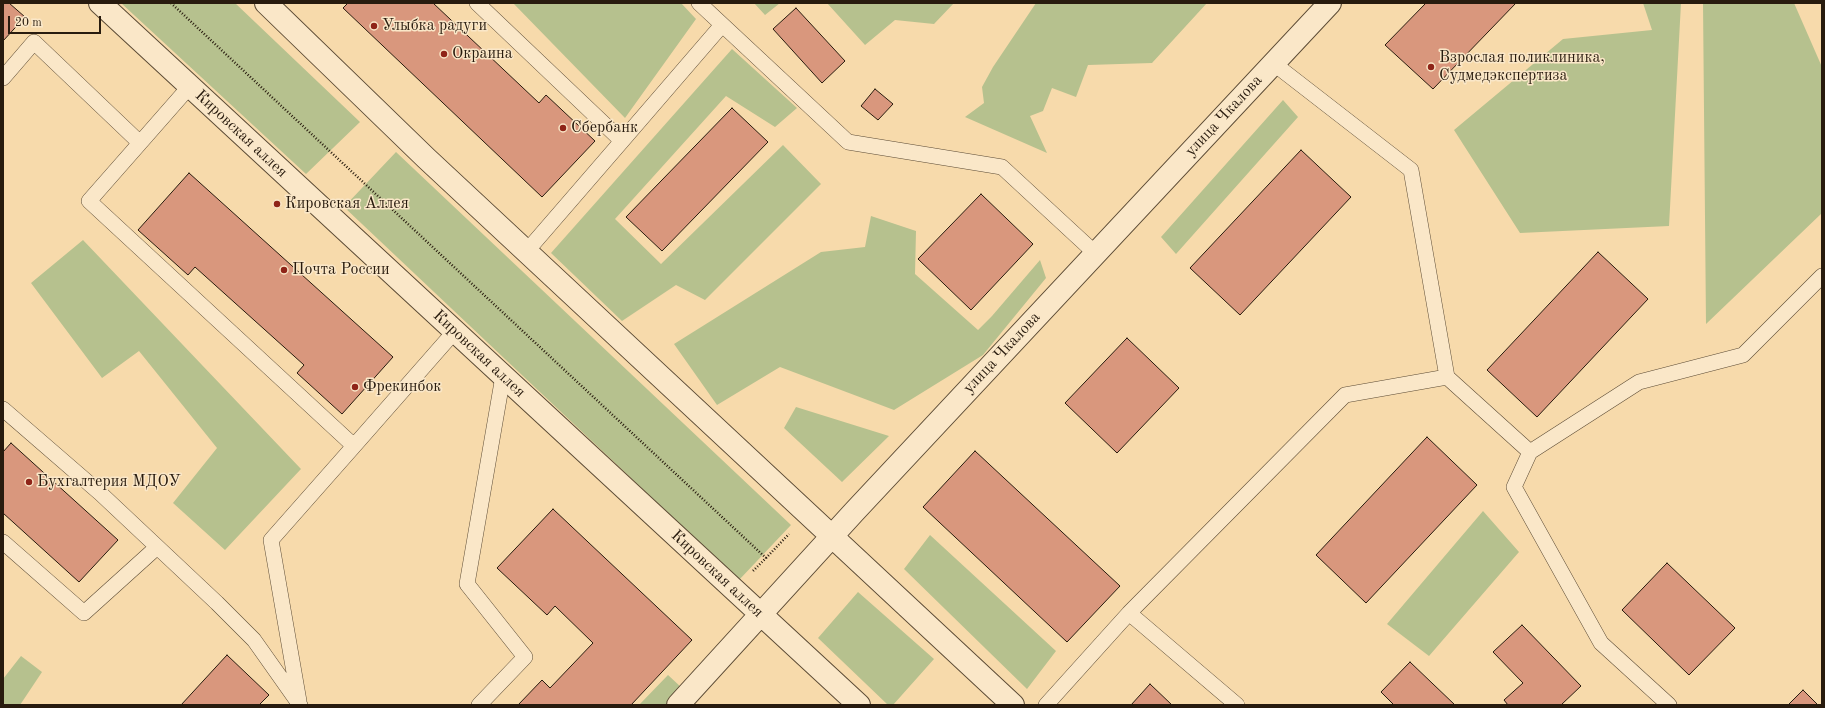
<!DOCTYPE html>
<meta charset="utf-8">
<style>
body{margin:0}
#map{position:relative;width:1825px;height:708px;overflow:hidden;background:#f7daab;font-family:"Old Standard TT",serif}
canvas{display:block}
.frame{position:absolute;inset:0;border:4px solid #281b0e;pointer-events:none}
.scale{position:absolute;left:8px;top:16px;width:93px;height:18px;box-sizing:border-box;border:2px solid #281b0e;border-top:0;padding-left:5px;font-size:12px;line-height:14px;white-space:nowrap;color:#281b0e;-webkit-text-stroke:3px #fae7c8;paint-order:stroke}
</style>
<div id="map">
<canvas width="1825" height="708"></canvas>
<div class="frame"></div>
<div class="scale">20 m</div>
</div>
<script>
const g = document.querySelector('canvas').getContext('2d');
g.lineJoin = 'round';
function fillPath(path, color) { g.fillStyle = color; g.fill(path, 'evenodd'); }
const toPath = rows => new Path2D(rows.map(r => 'M' + r).join(''));
function stroke(path, color, width, dash) { g.strokeStyle = color; g.lineWidth = width; g.lineCap = dash ? 'butt' : 'round'; g.setLineDash(dash || []); g.stroke(path); }
function label(font, color, halo, rows, align = 'center') {
  g.font = font + ' "Old Standard TT",serif'; g.lineWidth = 3; g.setLineDash([]); g.textBaseline = 'middle'; g.strokeStyle = halo; g.fillStyle = color; for (const [text, x, y, turn = 0] of rows) {
    g.save(); g.translate(x, y); g.rotate((+turn || 0) * Math.PI / 180); g.textAlign = isNaN(turn) ? turn : align; if (halo) g.strokeText(text, 0, 0); g.fillText(text, 0, 0); g.restore();
  }
}
fillPath(toPath([
 [121,3,235,3,360,122,306,174],
 [513,3,681,3,696,19,625,118],
 [754,3,780,3,765,15],
 [827,3,954,3,934,24,895,20,865,45],
 [1036,3,1207,3,1152,63,1088,65,1076,97,1052,88,1043,111,1030,116,1047,153,965,117,984,103,982,87,993,67],
 [1643,3,1681,3,1669,226,1520,233,1454,130,1563,39,1652,30],
 [1703,3,1794,3,1822,67,1822,213,1706,324],
 [732,49,797,108,775,127,726,96,615,219,661,264,783,145,821,184,705,300,676,285,622,321,551,253],
 [1283,100,1298,117,1176,254,1161,237],
 [396,152,791,525,739,580,344,207],
 [871,216,916,231,915,274,978,330,992,316,1040,260,1046,278,983,355,894,410,780,367,717,405,674,344,821,252,865,247],
 [83,240,301,469,225,550,173,503,217,448,139,351,102,378,31,283],
 [796,407,889,436,842,482,784,428],
 [1483,511,1519,552,1429,656,1387,624],
 [930,535,1056,651,1027,689,904,569],
 [858,592,934,659,893,705,888,705,818,638],
 [21,656,42,672,20,705,3,705,3,679],
 [668,675,682,688,666,705,639,705]
]), '#b6c18e');
const building = toPath([
 [3,3,9,3,25,17,3,41,3,3],
 [348,3,433,3,539,103,546,95,595,141,542,197,343,8,348,3],
 [1426,3,1516,3,1433,89,1385,45,1426,3],
 [796,8,845,61,822,83,773,29,796,8],
 [875,89,893,104,878,120,861,106,875,89],
 [732,108,768,142,662,251,626,217,732,108],
 [1301,150,1351,197,1240,315,1190,268,1301,150],
 [189,173,393,357,342,414,297,373,304,365,195,267,188,275,138,230,189,173],
 [981,194,1033,244,971,310,918,259,981,194],
 [1598,252,1648,299,1537,417,1487,370,1598,252],
 [1127,338,1179,388,1117,453,1065,403,1127,338],
 [1427,437,1477,485,1366,603,1316,555,1427,437],
 [11,443,118,540,79,582,3,513,3,452,11,443],
 [975,451,1120,586,1067,642,923,507,975,451],
 [553,509,692,640,631,705,518,705,542,680,550,688,593,643,555,606,547,615,497,568,553,509],
 [1667,563,1735,628,1689,675,1622,610,1667,563],
 [1522,625,1581,686,1561,705,1508,705,1504,700,1523,683,1493,652,1522,625],
 [227,655,269,695,259,705,181,705,227,655],
 [1410,662,1455,705,1394,705,1381,692,1410,662],
 [1150,684,1172,705,1131,705,1150,684],
 [1803,690,1818,705,1788,705,1803,690]
]);
fillPath(building, '#d9977d');
stroke(building, '#281b0e', 1);
const lane = toPath([
 [477,3,622,141,526,252],
 [699,3,848,142,1002,167,1095,253],
 [1273,63,1411,170,1447,377,1530,452,1514,487,1601,643,1669,705],
 [3,78,34,42,140,143,89,201,354,446,455,331],
 [622,141,722,25],
 [140,143,190,86],
 [3,409,100,493,217,603,254,640,300,705],
 [1530,452,1639,382,1743,355,1822,276],
 [3,542,84,613,156,548],
 [1129,613,1237,705],
 [299,701,271,540,354,446],
 [479,705,525,657,467,584,503,376],
 [1046,705,1129,613,1345,395,1447,377]
]);
const street = toPath([
 [100,3,859,705],
 [266,3,426,158,1013,705],
 [678,705,854,512,1330,3]
]);
stroke(lane, '#5c4b35', 16);
stroke(street, '#5c4b35', 24);
stroke(toPath([
 [171,3,766,558,753,571],
 [766,558,789,534]
]), '#281b0e', 2.5, [1, 2]);
stroke(lane, '#fae7c8', 15);
stroke(street, '#fae7c8', 22);
for (const [x, y, r, color] of [
 [374,26,4,"#8f2418"],
 [444,54,4,"#8f2418"],
 [1431,67,4,"#8f2418"],
 [563,128,4,"#8f2418"],
 [277,204,4,"#8f2418"],
 [284,270,4,"#8f2418"],
 [355,387,4,"#8f2418"],
 [29,482,4,"#8f2418"]
]) { const dot = new Path2D(); dot.arc(x, y, r, 0, 2 * Math.PI); g.fillStyle = color; g.fill(dot); stroke(dot, '#fae7c8', 1.5); }
label('16px', '#281b0e', '#fae7c8', [
 ["Улыбка радуги",382,26],
 ["Окраина",452,54],
 ["Взрослая поликлиника,",1439,58],
 ["Судмедэкспертиза",1439,76],
 ["Сбербанк",571,128],
 ["Кировская Аллея",285,204],
 ["Почта России",292,270],
 ["Фрекинбок",363,387],
 ["Бухгалтерия МДОУ",37,482]
], 'left');
label('16px', '#281b0e', '#fae7c8', [
 ["улица Чкалова",1224,116,-47],
 ["Кировская аллея",241,134,43],
 ["улица Чкалова",1002,353,-47],
 ["Кировская аллея",479,354,43],
 ["Кировская аллея",717,574,43]
]);
</script>
